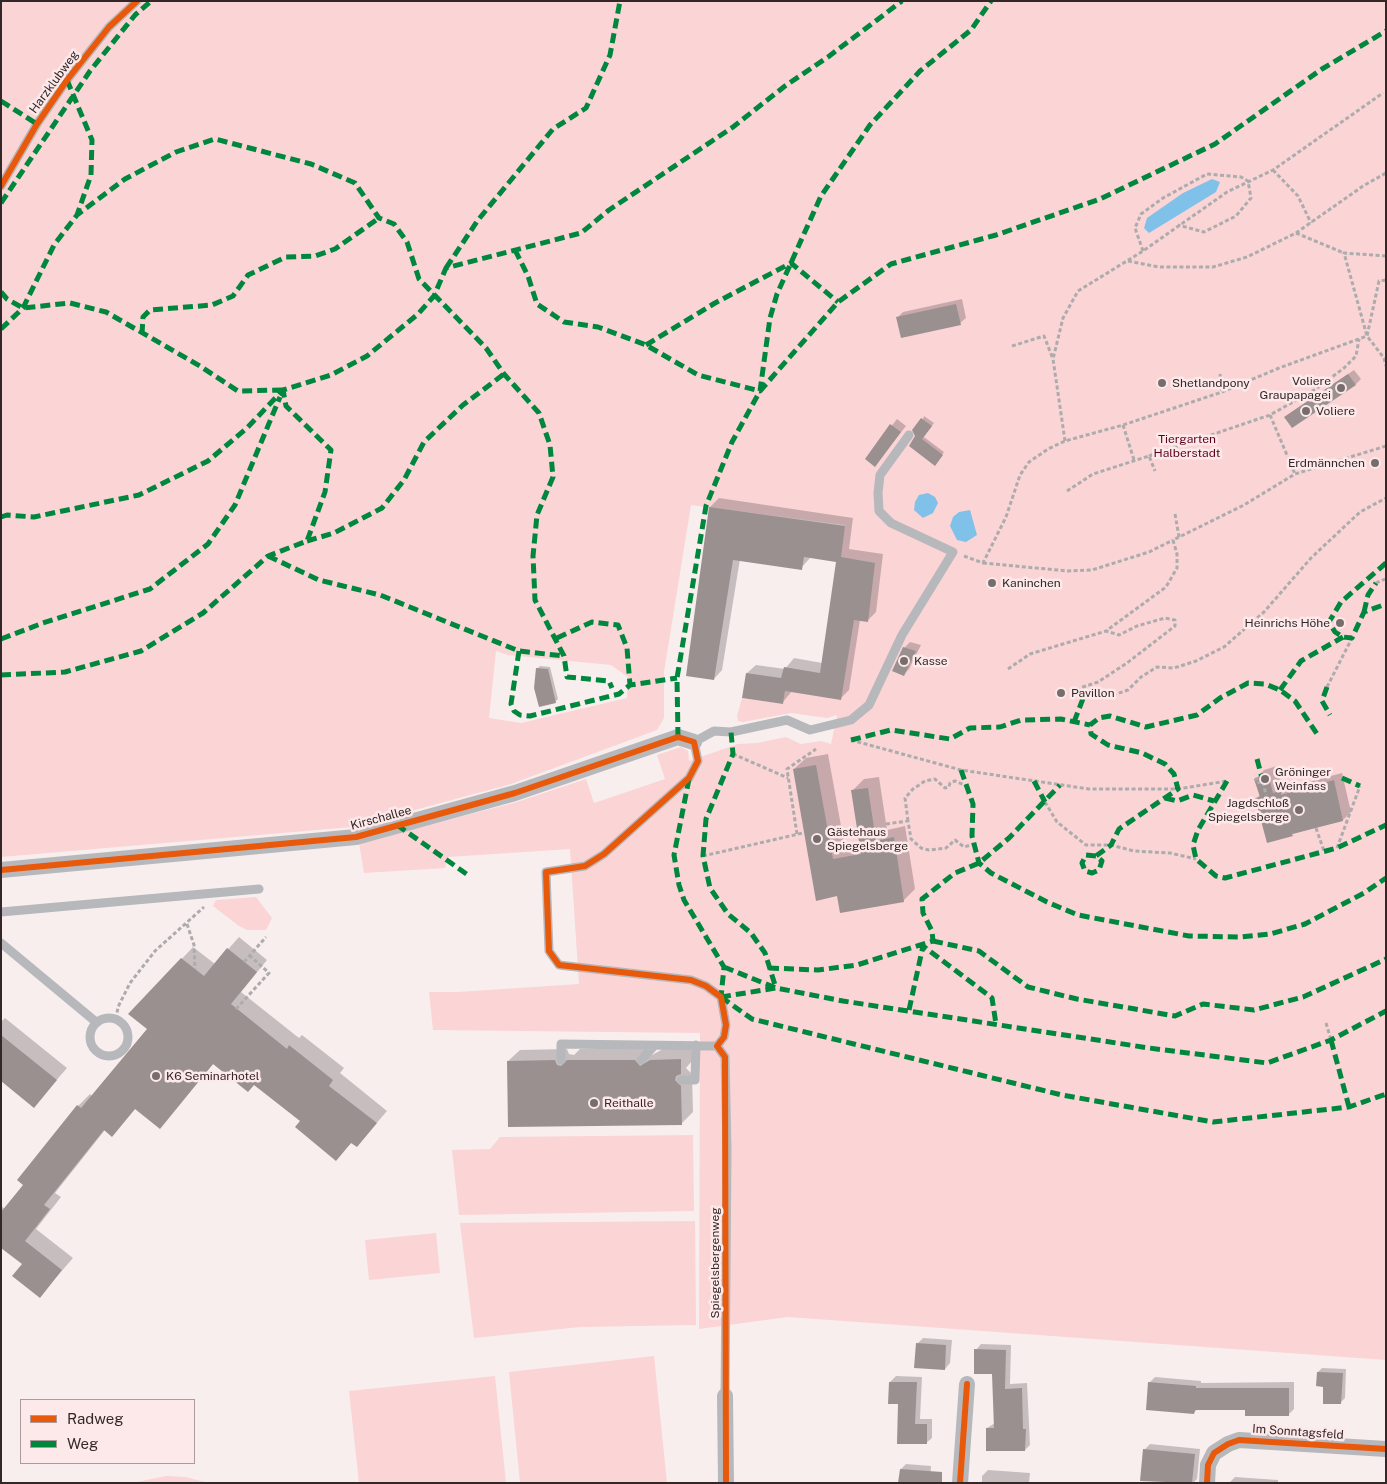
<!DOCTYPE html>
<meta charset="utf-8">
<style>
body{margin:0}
#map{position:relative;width:1387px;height:1484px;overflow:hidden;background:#f8eeee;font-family:"Public Sans",sans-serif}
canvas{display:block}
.frame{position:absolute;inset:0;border:2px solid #332727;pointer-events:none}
.legend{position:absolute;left:20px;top:1399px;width:175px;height:65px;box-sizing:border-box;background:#fde9ea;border:1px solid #ac9b9c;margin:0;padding:6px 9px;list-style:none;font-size:15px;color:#332727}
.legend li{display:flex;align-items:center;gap:10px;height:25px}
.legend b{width:25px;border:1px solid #ac9b9c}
</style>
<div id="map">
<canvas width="1387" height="1484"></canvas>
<div class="frame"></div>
<ul class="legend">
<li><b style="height:6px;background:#e8590c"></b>Radweg</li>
<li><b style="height:6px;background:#00873e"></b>Weg</li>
</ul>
</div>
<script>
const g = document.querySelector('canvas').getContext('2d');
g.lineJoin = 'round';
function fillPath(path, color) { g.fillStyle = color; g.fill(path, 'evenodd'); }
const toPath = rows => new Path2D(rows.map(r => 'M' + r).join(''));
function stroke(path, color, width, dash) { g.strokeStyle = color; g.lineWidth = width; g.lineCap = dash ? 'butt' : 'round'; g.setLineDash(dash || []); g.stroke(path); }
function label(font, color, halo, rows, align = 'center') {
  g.font = font + ' "Public Sans",sans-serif'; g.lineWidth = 5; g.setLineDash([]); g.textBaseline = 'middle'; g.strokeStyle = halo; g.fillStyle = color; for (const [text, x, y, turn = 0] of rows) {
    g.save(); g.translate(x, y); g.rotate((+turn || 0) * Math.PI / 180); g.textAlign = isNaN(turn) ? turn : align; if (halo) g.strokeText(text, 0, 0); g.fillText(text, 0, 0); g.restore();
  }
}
fillPath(toPath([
 [1,1,1386,1,1386,1360,788,1317,699,1329,700,1033,433,1030,429,992,457,992,579,984,570,849,448,857,445,868,364,873,359,843,517,802,586,779,594,803,665,779,657,755,681,747,688,751,689,761,738,744,757,743,786,737,801,744,821,741,831,744,837,715,827,718,791,713,743,722,738,721,737,716,742,698,783,704,785,691,817,694,845,525,691,505,664,672,664,718,657,730,511,784,352,827,1,857],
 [496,651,508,655,611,665,628,677,627,698,521,723,489,718],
 [256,897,272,918,266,930,247,930,239,926,213,906,216,900],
 [693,1135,694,1211,459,1215,452,1150,490,1149,500,1137],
 [695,1221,696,1325,580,1327,474,1338,460,1223],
 [436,1233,440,1273,369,1280,365,1240],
 [654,1356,667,1483,520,1483,509,1372],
 [495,1376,506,1483,359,1483,349,1391],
 [166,1476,185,1477,209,1483,132,1483]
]), '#fbd4d6');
fillPath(toPath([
 [1212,179,1220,182,1216,192,1149,233,1144,228,1147,218,1183,193],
 [928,493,935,497,938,503,933,513,923,518,914,510,915,502,919,495],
 [970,510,977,535,966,542,957,540,950,526,953,517,959,512]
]), '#80c1ea');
fillPath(toPath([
 [962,299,966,318,960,323,898,317,903,312],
 [1354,370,1361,379,1356,384,1292,427,1286,417,1292,412],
 [924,416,934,423,924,437,944,452,937,462,917,436],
 [897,419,906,426,875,465,866,459],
 [719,498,853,518,849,549,883,554,876,612,867,621,860,620,849,690,841,698,792,691,783,702,747,673,756,665,785,669,794,658,822,663,838,561,811,557,801,568,740,559,722,670,714,679,710,507],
 [910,642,921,645,909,669,903,675,904,648],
 [540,666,550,667,558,699,555,702,537,669],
 [828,754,845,848,861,845,852,791,864,779,879,777,887,830,905,826,915,889,903,901,838,895,794,769,806,758],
 [1277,766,1282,785,1289,783,1290,787,1342,773,1351,812,1343,820,1268,841,1256,799,1260,795,1256,779,1264,770],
 [239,937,267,960,241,992,299,1038,302,1035,344,1068,340,1073,387,1111,357,1146,352,1142,336,1159,301,1121,255,1084,214,1063,160,1127,136,1108,112,1135,105,1130,55,1193,61,1197,36,1229,73,1258,40,1296,24,1264,1,1246,1,1206,5,1209,25,1185,78,1106,90,1094,93,1097,148,1028,130,1014,193,947,215,964],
 [5,1018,67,1068,34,1106,1,1079,1,1022],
 [692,1048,692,1061,686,1068,692,1074,693,1112,681,1124,508,1061,520,1050,567,1049,569,1054,574,1055,580,1049,647,1049,652,1055,663,1049],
 [923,1338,952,1340,950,1363,945,1369,917,1344],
 [981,1344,1011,1345,1010,1384,1027,1383,1030,1445,1025,1450,987,1428,995,1423,993,1373,976,1350],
 [1322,1368,1346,1369,1345,1398,1340,1403,1324,1386,1318,1372],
 [896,1376,922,1377,920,1419,932,1419,932,1438,926,1443,899,1403,890,1382],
 [1155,1377,1201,1381,1201,1383,1294,1382,1294,1409,1288,1415,1246,1409,1198,1408,1194,1413,1149,1383],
 [1150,1444,1200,1449,1197,1479,1193,1483,1141,1480,1144,1450],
 [906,1464,931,1466,930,1483,901,1469],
 [988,1470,1030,1473,1029,1483,982,1483,982,1476],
 [1235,1477,1278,1480,1278,1483,1229,1483]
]), '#0003');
fillPath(toPath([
 [956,304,961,325,901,338,896,317],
 [1348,374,1356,385,1292,428,1284,417],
 [921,418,932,426,922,439,943,455,935,466,909,446,915,436,912,430],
 [890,424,901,432,875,467,865,459],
 [709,507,845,526,841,557,875,563,868,622,854,620,841,700,785,691,783,704,742,698,746,673,781,678,784,667,820,673,836,562,804,557,802,570,733,560,714,680,686,676],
 [903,647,916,651,904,676,892,671],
 [536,668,548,669,556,703,539,707,534,688],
 [816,765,833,859,861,854,851,790,868,788,876,841,894,837,904,902,840,913,837,896,816,901,793,769],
 [1268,774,1273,793,1281,791,1281,795,1334,780,1343,821,1292,834,1293,836,1267,843,1255,798,1260,797,1254,779],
 [227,948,257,972,231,1004,287,1049,289,1045,333,1080,329,1086,377,1123,357,1147,351,1143,336,1161,295,1127,300,1121,254,1085,248,1092,213,1064,160,1129,135,1109,112,1137,104,1130,44,1205,50,1209,25,1241,62,1270,40,1298,12,1276,22,1264,1,1248,1,1212,23,1185,17,1180,77,1105,81,1108,147,1029,128,1014,181,958,204,976],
 [1,1035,57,1080,34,1108,1,1081],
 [681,1059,681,1074,676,1076,675,1080,681,1086,682,1125,508,1127,507,1061,555,1060,557,1065,561,1066,567,1060,635,1060,640,1066,650,1060],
 [916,1343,946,1345,945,1370,914,1368],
 [974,1349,1006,1350,1005,1389,1022,1388,1023,1429,1026,1429,1025,1451,986,1451,986,1428,994,1428,992,1374,974,1374],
 [1317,1372,1343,1373,1341,1404,1323,1404,1323,1387,1316,1386],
 [889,1382,917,1382,915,1424,927,1424,927,1444,897,1444,898,1404,888,1404],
 [1148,1382,1196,1386,1196,1388,1289,1388,1289,1416,1245,1416,1245,1410,1195,1410,1194,1414,1146,1410],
 [1143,1449,1195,1454,1192,1483,1140,1481],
 [900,1469,942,1472,942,1483,898,1483]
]), '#9a9090');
stroke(toPath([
 [1273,170,1298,196,1311,223],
 [1296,233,1344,253],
 [1143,251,1135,228,1141,214,1163,198,1207,174,1241,177,1248,181,1251,198,1236,216,1204,232,1178,225],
 [1386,256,1344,253,1367,336,1384,358,1386,366],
 [1128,261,1159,267,1213,267,1247,257,1296,233,1363,186,1386,173],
 [1012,346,1044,336,1053,359],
 [1220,374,1222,392],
 [1270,415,1295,474],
 [1123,425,1134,460],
 [1065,441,1053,359,1063,318,1078,291,1143,251,1227,192,1273,170,1383,93],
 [1386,446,1295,474,1244,505,1173,540,1177,554,1177,568,1166,587,1106,631,1119,635,1137,626,1165,618,1175,620,1175,626,1127,663,1098,682,1080,688,1075,694,1099,697,1113,695,1128,690,1141,677,1157,667,1174,668,1196,661,1224,647,1264,612,1311,558,1360,512,1386,498],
 [1149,456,1270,415,1316,389,1344,368,1356,356,1359,339],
 [1067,491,1093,474,1149,456,1155,471],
 [1175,514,1179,537],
 [964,556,983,563,1006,517,1020,475,1029,462,1048,449,1065,441,1123,425,1222,392,1279,368,1367,336,1379,281,1386,280],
 [983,563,1068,571,1092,570,1149,552,1173,540],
 [1376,583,1385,579],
 [1008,669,1030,654,1106,631],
 [1327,687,1352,638],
 [851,740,961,770,1089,789,1178,789,1227,781],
 [733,754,788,778],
 [1258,778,1256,779,1257,783,1268,780,1267,776,1265,776],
 [1263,782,1266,795],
 [1045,802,1057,822,1086,845,1111,845,1134,851,1170,853,1196,859],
 [908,821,905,798,913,789,925,781,935,779,945,788,949,787,950,783,955,781,967,786],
 [886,824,908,821,911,839,921,848,929,850,946,848,955,840,964,847,974,844],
 [1316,828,1324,851],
 [797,834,787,769,816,749],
 [1337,848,1360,786],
 [703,856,803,833],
 [187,924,194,945,195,969],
 [244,962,266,937],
 [236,1009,269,973,249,955],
 [116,1019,118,1007,130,983,155,951,204,907],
 [1326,1023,1331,1040],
 [127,1044,132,1046]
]), '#adacad', 3, [4, 2.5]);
stroke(toPath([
 [1,186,37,124,67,80,109,27,137,1],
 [1,912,259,889],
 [1,943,96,1022],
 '90 1037a19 19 0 1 1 38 0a19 19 0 1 1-38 0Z',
 [717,1046,724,1037,726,1025,721,997,706,986,691,980,559,965,549,951,546,872,585,866,604,854,689,778,698,761,694,742,714,731,731,732,787,720,810,730,851,720,869,705,902,635,953,552,891,523,879,511,878,493,880,475,909,435],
 [717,1046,725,1057,727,1150,725,1396],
 [561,1060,561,1044,717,1046],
 [641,1060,654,1046],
 [681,1080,695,1080,696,1045]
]), '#b7b8bb', 9);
stroke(toPath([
 [1,870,356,837,515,793,678,737,694,742],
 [725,1396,726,1483],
 [960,1483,967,1384],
 [1207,1483,1208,1465,1214,1453,1228,1444,1239,1440,1386,1449]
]), '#b7b8bb', 16);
stroke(toPath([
 [67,80,92,140,91,175,77,215],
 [1,101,37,124],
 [1,203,90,71,135,15,151,1],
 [515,250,528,276,537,304,564,322,598,327,646,345,698,375,760,391,770,318,777,294,821,196,870,125,920,71,971,30,991,1],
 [446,268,478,220,553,129,586,108,610,55,620,1],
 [1,292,7,299,23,308,70,303,106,312,200,366,238,391,283,390],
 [1,329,23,308,54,245,77,215,125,179,176,152,215,139,311,164,355,183,379,218,394,224,407,242,419,279,486,348,504,374,539,413,550,445,553,477,537,515,533,556,535,600,564,656,567,677,609,681,612,688],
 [142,334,143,317,150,310,212,305,233,296,248,275,286,257,315,256,335,249,379,218],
 [646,345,715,303,791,263,838,302],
 [1,517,7,515,34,517,139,495,208,461,247,428,283,390,331,375,367,356,418,314,434,296,446,268,581,233,609,210,733,127,785,86,828,57,902,1],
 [307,541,334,533,382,508,404,480,424,442,463,405,504,374],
 [268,556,319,580,380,595,519,651,564,656],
 [1386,563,1341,602,1329,622,1335,632,1343,637,1352,638,1364,612,1386,604],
 [1364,612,1368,595,1376,583],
 [557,638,592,622,618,625,627,648,630,685],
 [1,639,43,623,150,589,208,544,235,505,280,397],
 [519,651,511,704,514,711,520,715,530,716,619,694,630,685,677,678],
 [1,675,65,672,141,651,203,613,268,556,307,541,325,492,331,450,286,406,283,390],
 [1327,687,1322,701,1330,715],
 [1280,690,1301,661,1343,637],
 [1074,722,1084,696],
 [678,737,677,678,706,506,732,442,760,391,838,302,891,264,996,235,1100,199,1215,144,1322,69,1386,31],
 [851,740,891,730,950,739,970,728,1000,727,1021,720,1061,719,1090,725],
 [1257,759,1262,778],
 [961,770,973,804,972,836,979,863,991,873,1047,902,1078,915,1189,936,1241,937,1270,934,1305,924,1364,893,1386,878],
 [1342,778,1360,786],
 [689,779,674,855,679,885,684,900,724,967,721,997],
 [1034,781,1045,802],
 [1227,781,1198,830,1193,845,1196,859,1216,876,1225,878,1337,848,1386,825],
 [1165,798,1177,801,1193,795,1214,801],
 [397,825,468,875],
 [1096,856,1086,855,1082,863,1085,871,1092,873,1099,870,1102,861,1096,856,1111,845,1119,829,1178,789,1174,774,1165,764,1142,753,1108,745,1091,734,1090,725,1099,718,1110,716,1146,727,1197,715,1220,698,1248,683,1265,684,1280,690,1295,701,1317,734],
 [933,941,979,951,1028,987,1077,999,1175,1016,1203,1004,1254,1010,1303,997,1386,959],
 [724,967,776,988,843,1001,1149,1048,1267,1063,1331,1040,1386,1011],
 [769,968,818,970,857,965,933,941,932,931,923,913,922,899,955,873,979,863,1009,838,1060,785],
 [721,997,752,1019,1062,1095,1213,1122,1349,1107,1386,1094],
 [721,997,776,988,765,953,751,933,728,914,710,888,703,856,706,819,733,754,731,732],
 [909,1010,923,946,992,998,996,1024],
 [1331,1040,1349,1107]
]), '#00873e', 5, [10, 5]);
stroke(toPath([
 [1,186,37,124,67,80,109,27,137,1],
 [1,870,356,837,515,793,678,737,694,742,698,761,689,778,604,854,585,866,546,872,549,951,559,965,691,980,706,986,721,997,726,1025,724,1037,717,1046,725,1057,726,1483],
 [960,1483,967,1384],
 [1207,1483,1208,1465,1214,1453,1228,1444,1239,1440,1386,1449]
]), '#e8590c', 6);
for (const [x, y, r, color] of [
 [1162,383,5,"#786d6d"],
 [1341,388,5,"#786d6d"],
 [1306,411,5,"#786d6d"],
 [1375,463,5,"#786d6d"],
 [992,583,5,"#786d6d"],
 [1340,623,5,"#786d6d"],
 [904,661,5,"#786d6d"],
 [1061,693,5,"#786d6d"],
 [1265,779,5,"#786d6d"],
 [1299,810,5,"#786d6d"],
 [817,839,5,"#786d6d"],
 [156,1076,5,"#786d6d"],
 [594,1103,5,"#786d6d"]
]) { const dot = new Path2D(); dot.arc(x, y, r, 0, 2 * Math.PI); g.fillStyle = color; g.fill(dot); stroke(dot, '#fde9ea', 2); }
label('12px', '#332727', '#fde9ea', [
 ["Harzklubweg",54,82,-54],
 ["Kirschallee",381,818,-15],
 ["Spiegelsbergenweg",715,1263,-90],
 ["Im Sonntagsfeld",1298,1432,4]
]);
label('12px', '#332727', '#fde9ea', [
 ["Voliere",1331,381,"right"],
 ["Graupapagei",1331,395,"right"],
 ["Shetlandpony",1172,383],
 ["Voliere",1316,411],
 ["Erdmännchen",1365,463,"right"],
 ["Kaninchen",1002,583],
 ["Heinrichs Höhe",1330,623,"right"],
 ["Kasse",914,661],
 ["Pavillon",1071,693],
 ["Gröninger",1275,772],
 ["Weinfass",1275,786],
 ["Jagdschloß",1289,803,"right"],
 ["Spiegelsberge",1289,817,"right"],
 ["Gästehaus",827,832],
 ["Spiegelsberge",827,846],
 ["K6 Seminarhotel",166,1076],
 ["Reithalle",604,1103]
], 'left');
label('12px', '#5c0019', '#fde9ea', [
 ["Tiergarten",1187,439],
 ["Halberstadt",1187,453]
]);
</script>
